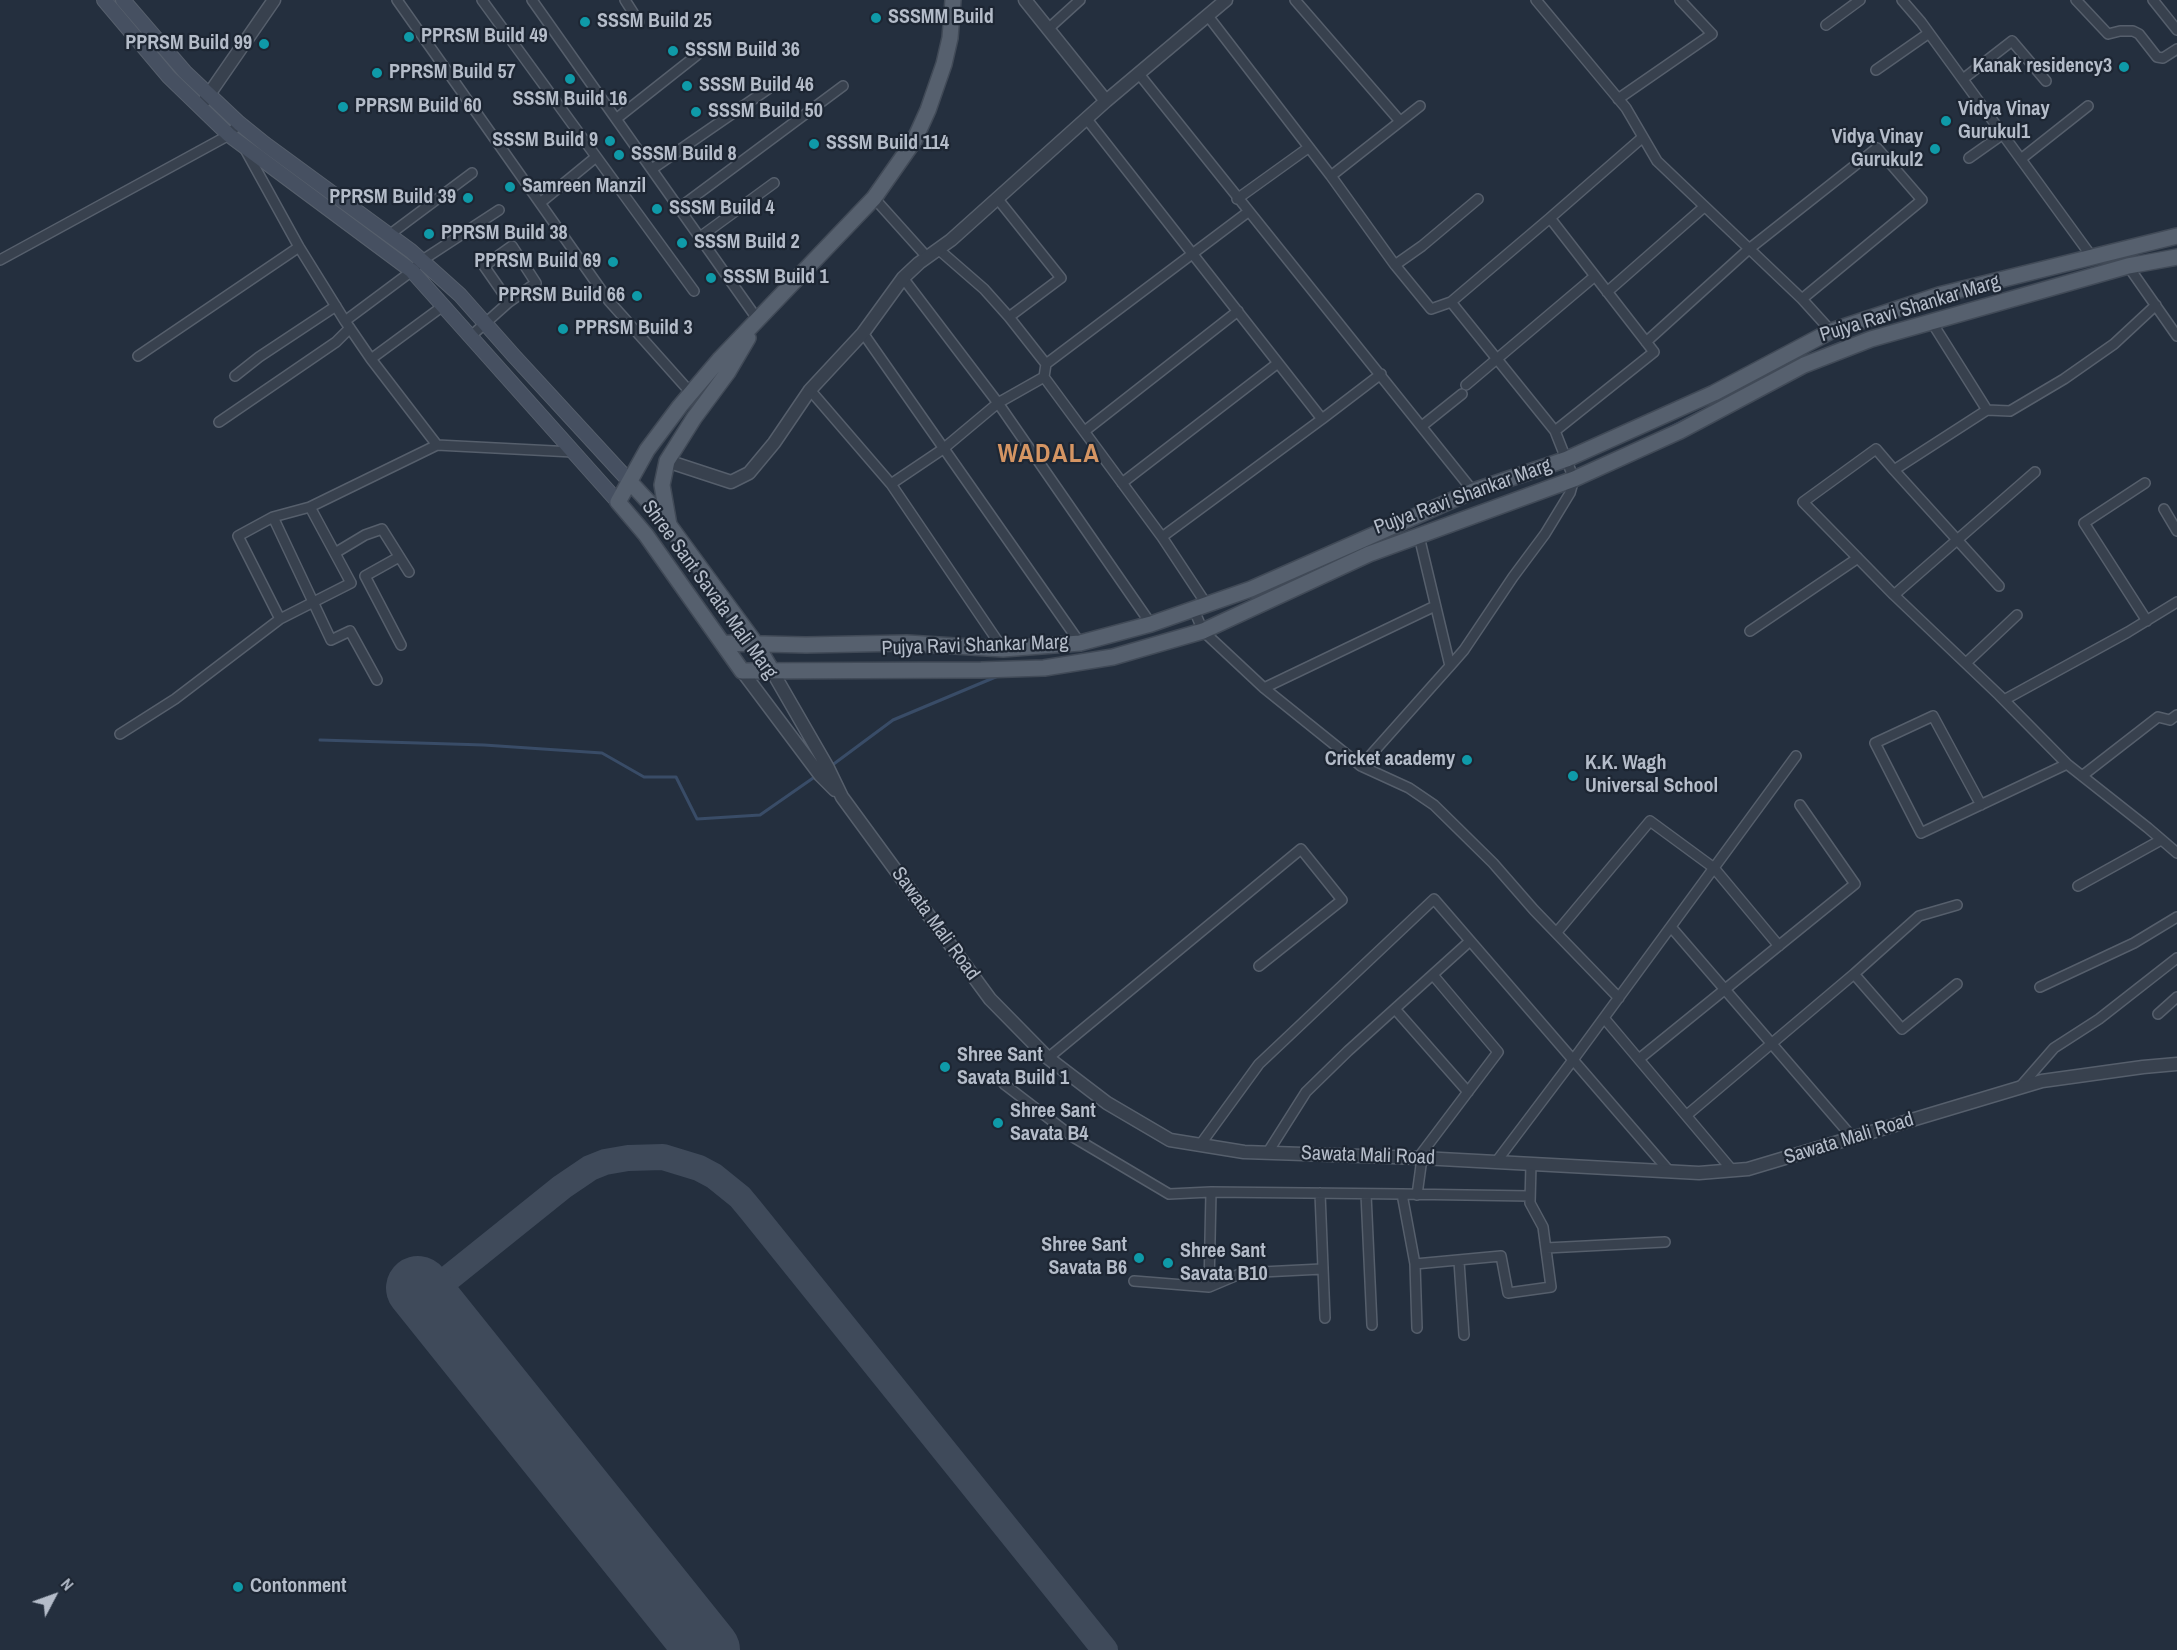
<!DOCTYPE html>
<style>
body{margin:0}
#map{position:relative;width:2177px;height:1650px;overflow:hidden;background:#242f3e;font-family:"Archivo Narrow",sans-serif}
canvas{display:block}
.north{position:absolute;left:24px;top:1566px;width:60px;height:60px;-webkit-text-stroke:4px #1d2633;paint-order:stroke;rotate:49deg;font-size:16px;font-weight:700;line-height:24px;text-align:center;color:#b4bcc9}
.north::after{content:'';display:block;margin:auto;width:21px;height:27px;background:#b4bcc9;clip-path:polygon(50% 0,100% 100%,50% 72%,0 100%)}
</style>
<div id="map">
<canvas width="2177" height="1650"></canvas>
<div class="north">N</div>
</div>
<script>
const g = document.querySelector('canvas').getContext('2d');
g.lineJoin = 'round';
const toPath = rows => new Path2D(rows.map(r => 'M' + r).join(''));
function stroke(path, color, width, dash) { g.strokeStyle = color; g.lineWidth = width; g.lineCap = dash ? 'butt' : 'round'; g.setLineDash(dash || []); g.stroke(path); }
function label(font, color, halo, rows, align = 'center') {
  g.font = font + ' "Archivo Narrow",sans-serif'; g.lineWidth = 4.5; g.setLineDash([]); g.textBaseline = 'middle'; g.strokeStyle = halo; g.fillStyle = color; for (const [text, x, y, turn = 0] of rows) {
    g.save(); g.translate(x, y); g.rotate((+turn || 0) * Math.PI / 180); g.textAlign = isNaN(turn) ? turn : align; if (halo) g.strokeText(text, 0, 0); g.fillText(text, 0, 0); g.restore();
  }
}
stroke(toPath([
 [1823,350,1851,339],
 [1663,431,1700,412],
 [320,740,484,745,602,753,644,777,676,777,697,819,760,815,816,776],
 [831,766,893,720,998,676]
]), '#394c67', 3);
stroke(toPath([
 [425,1297,562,1187,590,1168,605,1162,628,1158,663,1157,699,1168,714,1176,740,1197,750,1209,1105,1650]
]), '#3f4a5a', 26);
stroke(toPath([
 [418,1288,708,1650]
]), '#3f4a5a', 64);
const minor = toPath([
 [397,0,609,301,691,393],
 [482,0,694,291],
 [532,0,758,320],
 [625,0,639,22],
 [1295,0,1399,120],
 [1536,0,1626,108,1657,161,1802,299,1831,331],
 [1902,0,1921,22,2092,257],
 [2076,0,2108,34,2120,31,2133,31,2139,34,2157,57,2163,58,2177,49],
 [2153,0,2177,30],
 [1208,16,1331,176,1420,106],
 [1826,25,1860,0],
 [1048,29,1080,0],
 [1876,70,1929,33],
 [1139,74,1473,491],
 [1963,79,2012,41,2046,81],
 [1618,99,1712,34,1680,0],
 [1086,118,1322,419,1381,374],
 [616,119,697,55],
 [246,151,299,247,345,321,371,359,437,445],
 [1969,158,2003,134],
 [2021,159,2088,106],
 [652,169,768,89],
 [1331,176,1395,265,1422,246,1478,199],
 [874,198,927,257],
 [997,198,1061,278,1009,317],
 [1237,199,1308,148],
 [540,203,596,157],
 [679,208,843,86],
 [1550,218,1643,137],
 [389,235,472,173],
 [700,237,774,183],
 [938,249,984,289,1009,317,1046,364,1248,212],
 [0,260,229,135,239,123],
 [1395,265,1431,309,1451,302,1555,431,1574,479,1570,493,1545,534,1513,577,1464,650,1450,666],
 [2128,266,2177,336],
 [903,278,998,403,1151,624],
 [1607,292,1704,207],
 [1451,302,1550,218,1654,352,1555,431],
 [2156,305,2114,344,2064,379,2010,411,1987,410,1894,470,1876,449,1803,502,1894,595,1999,695,2067,764,2148,828,2177,853],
 [345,321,412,271,421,261,499,210],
 [1931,321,1987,410],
 [863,333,1080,643],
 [471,336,509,302,536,283,512,246,484,266,509,302],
 [1646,342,1749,249,1877,148,1922,200,1802,299],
 [138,356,299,247],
 [371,359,443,306],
 [1046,364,1044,377,1162,537,1207,605],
 [235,376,259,357,336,306],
 [1466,385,1595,276],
 [810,390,891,484,1003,649],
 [219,422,336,342,350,328],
 [1422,426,1462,394],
 [1086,430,1238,311],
 [1894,470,1999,586],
 [1122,483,1278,363],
 [2145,483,2084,523,2147,621],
 [891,484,943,449,998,403,1044,377],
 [310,507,273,517,238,536,280,619,351,583,310,507,437,445,573,452],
 [2164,509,2177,531],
 [273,517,331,640,350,631,377,680],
 [1162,537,1322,419],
 [335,553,365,535,382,529,409,572],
 [399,557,365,576,401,645],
 [1894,595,2035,472],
 [1194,610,1203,631,1264,688,1361,766,1450,666,1419,536],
 [1750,631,1858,558],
 [1966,663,2017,615],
 [1264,688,1435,606],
 [2004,700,2128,632,2177,602],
 [120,734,175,699,280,619],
 [1361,766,1409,788,1434,805,1493,863,1534,910,1619,998],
 [2082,776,2158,717,2170,720,2177,715],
 [1981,805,1933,716,1875,743,1921,833,2067,764],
 [2078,886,2161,840],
 [1671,927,1853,1138],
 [1557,932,1650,821,1714,868,1779,946],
 [1854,974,1902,1029,1957,984],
 [2040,987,2134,943,2177,917],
 [1395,1009,1468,1092],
 [2158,1014,2177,997],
 [1604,1018,1732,1170],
 [1048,1058,1301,849,1342,900,1259,966],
 [1639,1059,1855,884,1800,805],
 [1004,1084,1073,1137,1169,1194,1211,1192],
 [2020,1087,2054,1048,2099,1019,2177,958],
 [1687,1115,1854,974,1919,916,1957,905],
 [1200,1145,1259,1064,1434,899,1670,1172],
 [1268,1152,1306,1092,1348,1051,1470,941],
 [1418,1158,1498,1052,1433,975],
 [1496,1162,1573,1060,1796,756],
 [1320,1193,1325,1318],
 [1366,1194,1372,1325],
 [1417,1195,1422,1158],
 [1530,1196,1402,1194,1415,1264,1501,1256,1508,1293,1551,1287,1543,1227,1530,1203,1531,1164],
 [1546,1248,1665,1242],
 [1459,1261,1464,1335],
 [1415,1264,1417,1328],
 [1134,1281,1209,1287,1242,1273,1322,1269],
 [1209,1287,1211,1192,1402,1194]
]);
const tertiary = toPath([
 [1025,0,1106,101],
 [205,100,274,0],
 [667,461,731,482,749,473,774,443,810,390,863,333,903,278,919,263,951,240,1106,101,1226,0],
 [742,671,820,775,835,790],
 [772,671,828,768,842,797,990,999,1048,1058,1107,1103,1170,1140,1244,1152,1422,1158,1699,1173,1748,1169,2042,1081,2143,1067,2177,1064]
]);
const secondary = toPath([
 [104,0,169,77,229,135,412,271,618,502],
 [123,0,185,72,239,123,265,144,411,251,460,295,514,356,630,482]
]);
const primary = toPath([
 [953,0,950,38,944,64,928,110,914,141,874,198,719,360,680,406,647,450,618,502,646,535,742,671,981,670,1044,668,1113,657,1203,631,1369,554,1574,479,1680,431,1804,365,1871,339,2128,266,2177,257],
 [748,338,728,372,694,418,667,461,662,485,669,525,756,644,772,671],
 [630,482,669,524],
 [723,643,806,645,907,643,1003,649,1080,643,1151,624,1251,589,1473,491,1567,459,1714,393,1831,331,1939,295,2177,236]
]);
stroke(minor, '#565f6c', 12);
stroke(tertiary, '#565f6c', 15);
stroke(secondary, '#565f6c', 16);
stroke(primary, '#414a57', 18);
stroke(minor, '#38414e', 9);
stroke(tertiary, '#38414e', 12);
stroke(secondary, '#465061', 14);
stroke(primary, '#56606e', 15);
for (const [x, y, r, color] of [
 [876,18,6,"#0f9aa8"],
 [585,22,6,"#0f9aa8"],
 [409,37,6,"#0f9aa8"],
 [264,44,6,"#0f9aa8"],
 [673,51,6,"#0f9aa8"],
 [2124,67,6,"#0f9aa8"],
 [377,73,6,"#0f9aa8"],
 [570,79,6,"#0f9aa8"],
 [687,86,6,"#0f9aa8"],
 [343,107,6,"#0f9aa8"],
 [696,112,6,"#0f9aa8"],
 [1946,121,6,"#0f9aa8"],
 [610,141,6,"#0f9aa8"],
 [814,144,6,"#0f9aa8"],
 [1935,149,6,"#0f9aa8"],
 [619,155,6,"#0f9aa8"],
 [510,187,6,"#0f9aa8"],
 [468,198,6,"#0f9aa8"],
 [657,209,6,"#0f9aa8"],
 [429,234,6,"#0f9aa8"],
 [682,243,6,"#0f9aa8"],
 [613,262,6,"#0f9aa8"],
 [711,278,6,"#0f9aa8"],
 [637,296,6,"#0f9aa8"],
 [563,329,6,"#0f9aa8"],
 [1467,760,6,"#0f9aa8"],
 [1573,776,6,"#0f9aa8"],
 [945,1067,6,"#0f9aa8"],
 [998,1123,6,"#0f9aa8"],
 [1139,1258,6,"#0f9aa8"],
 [1168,1263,6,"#0f9aa8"],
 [238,1587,6,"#0f9aa8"]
]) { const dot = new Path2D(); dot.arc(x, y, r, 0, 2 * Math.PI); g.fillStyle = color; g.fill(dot); stroke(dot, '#1d2633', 2); }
label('bold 20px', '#b4bcc9', '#1d2633', [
 ["SSSMM Build",888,18],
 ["SSSM Build 25",597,22],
 ["PPRSM Build 49",421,37],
 ["PPRSM Build 99",252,44,"right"],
 ["SSSM Build 36",685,51],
 ["Kanak residency3",2112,67,"right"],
 ["PPRSM Build 57",389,73],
 ["SSSM Build 46",699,86],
 ["SSSM Build 16",570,100,"center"],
 ["PPRSM Build 60",355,107],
 ["Vidya Vinay",1958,110],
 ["Gurukul1",1958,133],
 ["SSSM Build 50",708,112],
 ["Vidya Vinay",1923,138,"right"],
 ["Gurukul2",1923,161,"right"],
 ["SSSM Build 9",598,141,"right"],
 ["SSSM Build 114",826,144],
 ["SSSM Build 8",631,155],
 ["Samreen Manzil",522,187],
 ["PPRSM Build 39",456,198,"right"],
 ["SSSM Build 4",669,209],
 ["PPRSM Build 38",441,234],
 ["SSSM Build 2",694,243],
 ["PPRSM Build 69",601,262,"right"],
 ["SSSM Build 1",723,278],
 ["PPRSM Build 66",625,296,"right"],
 ["PPRSM Build 3",575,329],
 ["Cricket academy",1455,760,"right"],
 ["K.K. Wagh",1585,764],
 ["Universal School",1585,787],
 ["Shree Sant",957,1056],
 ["Savata Build 1",957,1079],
 ["Shree Sant",1010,1112],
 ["Savata B4",1010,1135],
 ["Shree Sant",1127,1246,"right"],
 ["Savata B6",1127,1269,"right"],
 ["Shree Sant",1180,1252],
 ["Savata B10",1180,1275],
 ["Contonment",250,1587]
], 'left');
label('20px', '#b4bcc9', '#1d2633', [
 ["Pujya Ravi Shankar Marg",1910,309,-17],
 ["Pujya Ravi Shankar Marg",1463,497,-20],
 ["Shree Sant Savata Mali Marg",709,590,54],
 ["Pujya Ravi Shankar Marg",975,646,-2],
 ["Sawata Mali Road",935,924,54],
 ["Sawata Mali Road",1849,1139,-17],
 ["Sawata Mali Road",1368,1156,2]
]);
g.letterSpacing = '1.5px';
label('bold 26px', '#d59563', '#1d2633', [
 ["WADALA",1049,455]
]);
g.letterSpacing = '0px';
</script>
